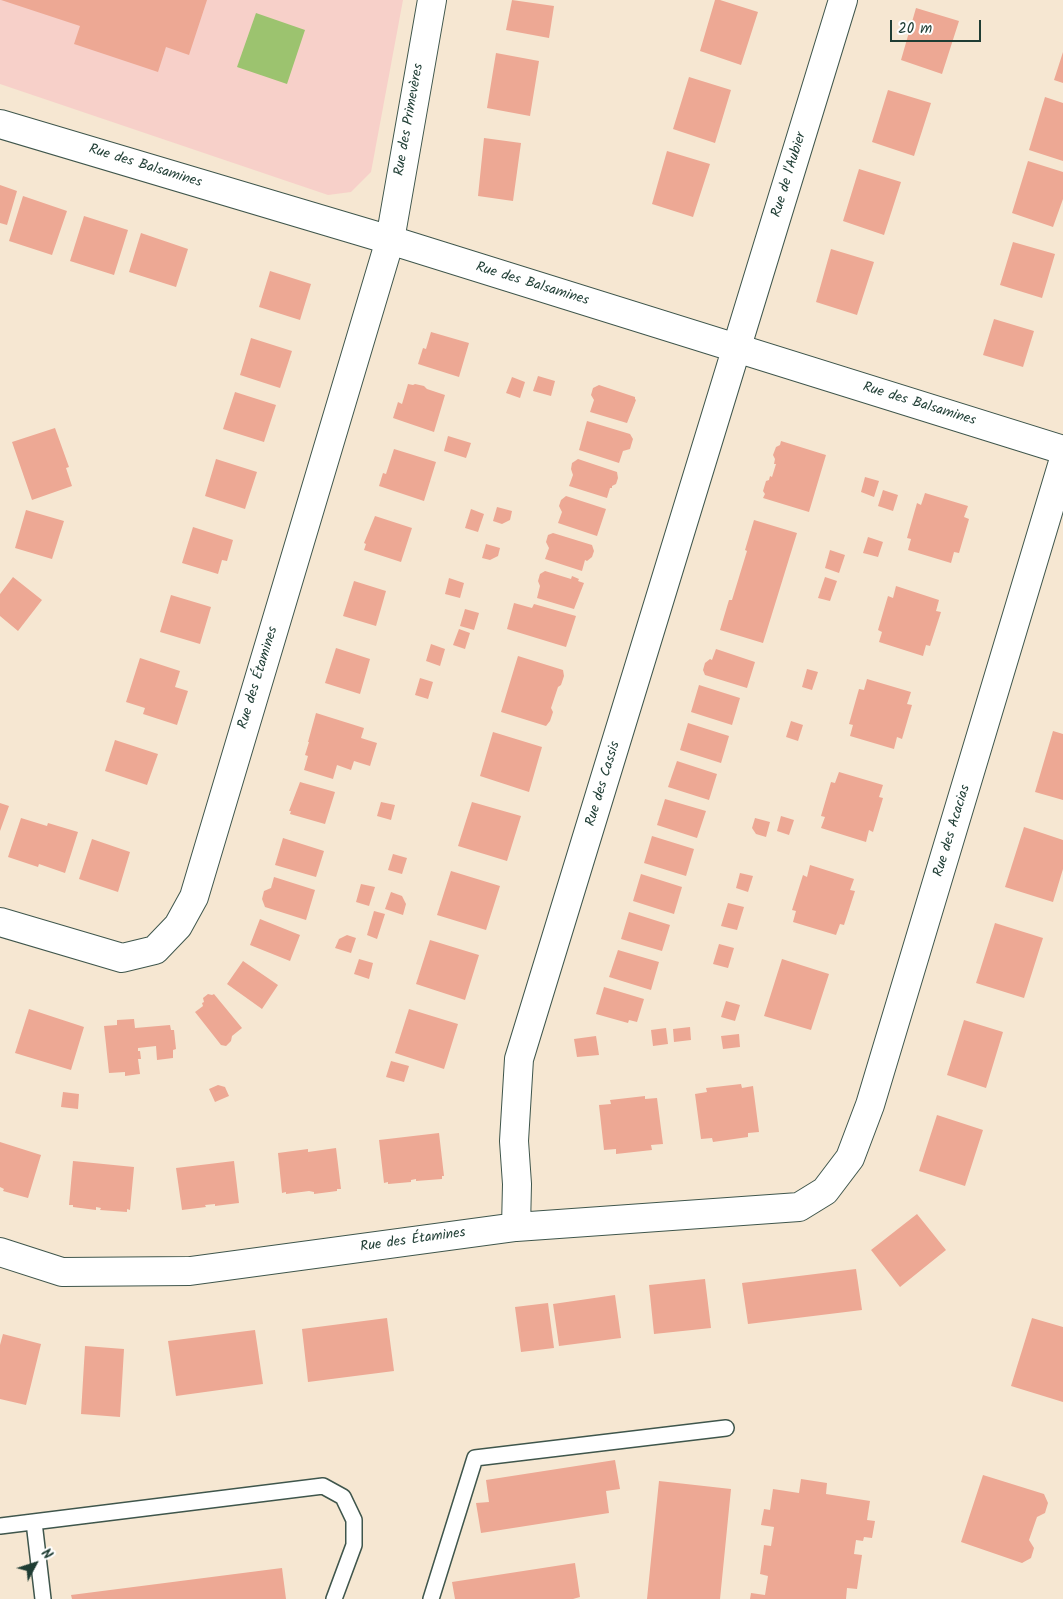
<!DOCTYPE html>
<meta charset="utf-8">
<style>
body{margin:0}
#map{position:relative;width:1063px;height:1599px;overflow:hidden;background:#f6e7d2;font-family:Kalam,sans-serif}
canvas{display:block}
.north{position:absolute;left:10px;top:1539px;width:50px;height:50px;-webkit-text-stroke:4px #fff;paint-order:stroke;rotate:50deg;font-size:14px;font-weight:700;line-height:20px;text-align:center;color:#1f3d34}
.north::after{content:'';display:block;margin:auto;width:18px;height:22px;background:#1f3d34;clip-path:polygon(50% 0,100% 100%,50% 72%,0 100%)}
.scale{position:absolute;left:890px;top:20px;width:91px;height:22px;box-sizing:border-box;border:2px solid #1f3d34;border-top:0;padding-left:6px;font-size:15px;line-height:18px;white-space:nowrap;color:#1f3d34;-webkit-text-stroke:4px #fff;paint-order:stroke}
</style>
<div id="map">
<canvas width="1063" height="1599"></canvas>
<div class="north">N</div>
<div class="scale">20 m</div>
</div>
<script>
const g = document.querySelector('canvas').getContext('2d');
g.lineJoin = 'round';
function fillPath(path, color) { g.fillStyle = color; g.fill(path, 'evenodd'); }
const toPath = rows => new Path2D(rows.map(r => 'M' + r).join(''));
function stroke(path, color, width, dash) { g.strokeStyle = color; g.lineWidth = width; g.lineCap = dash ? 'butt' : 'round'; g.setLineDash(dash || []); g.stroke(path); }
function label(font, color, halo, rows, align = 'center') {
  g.font = font + ' Kalam,sans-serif'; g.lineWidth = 4; g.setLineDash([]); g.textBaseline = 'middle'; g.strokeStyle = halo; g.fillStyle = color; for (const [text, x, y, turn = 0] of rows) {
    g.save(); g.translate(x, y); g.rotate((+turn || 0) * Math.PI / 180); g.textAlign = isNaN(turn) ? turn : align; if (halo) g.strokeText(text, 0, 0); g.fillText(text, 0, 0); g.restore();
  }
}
fillPath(toPath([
 [0,0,403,0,371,172,351,192,328,195,0,84]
]), '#f7d0c9');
fillPath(toPath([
 [256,13,305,30,287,84,237,67]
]), '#9cc36f');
fillPath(toPath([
 [1,0,207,0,189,55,166,47,158,72,74,44,80,26],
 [512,0,554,6,549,38,506,30],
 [715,0,720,0,758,12,741,65,700,51],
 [916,8,959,21,942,74,901,60],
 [1063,52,1063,83,1054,80],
 [496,53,539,61,530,116,487,108],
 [689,77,731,90,715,143,673,129],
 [888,90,931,103,914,156,872,142],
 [1045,97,1063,103,1063,161,1029,150],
 [484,138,521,143,513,201,478,196],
 [667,151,710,164,693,217,652,204],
 [1028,161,1063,172,1063,199,1053,227,1012,213],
 [859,169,901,182,884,235,843,221],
 [0,185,17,191,7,225,0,223],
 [23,196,67,211,52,255,9,241],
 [84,216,128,230,114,275,70,261],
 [141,233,188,249,176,287,129,272],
 [1013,242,1055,254,1042,298,1000,285],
 [831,249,874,262,857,315,816,302],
 [270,271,311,284,300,320,259,307],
 [994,319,1034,331,1023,367,983,355],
 [431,332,469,343,459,377,418,364,423,348,426,349],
 [251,338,292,351,280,388,240,375],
 [538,376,555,381,551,396,533,391],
 [512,377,525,382,520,398,506,393],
 [408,384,413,385,415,384,424,386,427,389,445,395,434,432,393,418,398,402,402,404],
 [599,385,635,397,635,399,636,400,627,423,590,412,594,400,591,395,593,388],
 [235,392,276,405,264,442,223,429],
 [587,421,630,434,633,439,630,449,623,451,619,463,579,450],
 [55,428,69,467,66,468,72,486,32,500,12,442],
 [448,436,471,443,466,458,444,451],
 [781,441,826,455,809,512,763,498,765,494,763,491,766,481,769,480,770,476,772,477,776,464,774,464,775,459,773,455,776,447,780,445],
 [394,449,436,462,424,501,379,486,383,473,386,474],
 [216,459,257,472,245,509,205,496],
 [578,459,617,472,618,478,616,484,612,486,612,488,610,488,607,498,569,486,573,475,571,469,572,463],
 [865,477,879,481,874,497,861,492],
 [883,490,898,495,893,511,878,506],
 [925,493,968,506,964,517,969,519,959,553,954,552,951,563,908,550,911,539,907,538,917,503,921,505],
 [566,496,606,509,597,536,558,523,562,512,559,506,561,500],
 [497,507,512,511,510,520,502,524,493,521],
 [471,509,484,514,478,532,465,528],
 [26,510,64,521,52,559,15,548],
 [375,516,412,528,401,562,364,550,366,544,364,543],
 [754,520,797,533,763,643,720,630,729,600,732,600,747,551,745,550],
 [193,527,233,540,227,561,222,560,218,574,182,563],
 [553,533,592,545,594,551,592,557,587,561,585,560,582,571,545,559,549,548,546,542,548,535],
 [868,537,883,542,878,557,863,553],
 [486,544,500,548,498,556,490,560,482,558],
 [830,550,845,555,839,573,825,568],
 [545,571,571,579,572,576,579,579,578,581,584,583,574,609,537,598,540,586,538,581,540,574],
 [13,577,42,600,18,631,0,616,0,594],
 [825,577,837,581,830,601,818,598],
 [449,578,464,583,460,598,445,594],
 [354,581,386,591,376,626,343,616],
 [896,586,939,600,936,611,941,612,930,646,926,645,923,656,879,642,882,632,878,630,888,596,893,598],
 [171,595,211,607,200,644,160,632],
 [514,603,532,608,534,604,576,616,566,647,507,629],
 [465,609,479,613,474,630,460,626],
 [459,629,470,633,465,649,453,645],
 [431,644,445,649,440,666,426,661],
 [336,648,370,659,360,694,325,683],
 [716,649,755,662,747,688,705,675,703,670,705,663,710,659,712,660],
 [518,656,563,670,564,676,561,685,558,687,551,708,553,712,550,721,546,726,501,712],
 [140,658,180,671,175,687,188,691,177,725,143,714,145,708,126,702],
 [807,669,818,672,812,690,802,687],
 [420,678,433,682,428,699,415,695],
 [867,679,911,692,907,704,912,705,902,739,897,737,894,749,850,736,853,725,849,724,859,689,864,690],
 [699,685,740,698,732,725,691,712],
 [316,713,364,728,361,738,377,743,370,766,354,761,351,770,337,765,333,779,304,770,308,756,305,755,309,742,308,742],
 [791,721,803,725,798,741,786,737],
 [688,723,729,736,721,763,680,750],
 [1053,731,1063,734,1063,800,1035,792],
 [493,732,542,747,529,792,480,776],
 [115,740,158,754,147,785,105,771],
 [677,761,717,774,709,800,668,787],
 [839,772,883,785,879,797,883,798,873,832,869,830,866,842,821,828,825,817,821,816,831,782,835,783],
 [300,782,335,792,325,824,290,814,291,811,289,811],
 [665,799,706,811,697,838,657,825],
 [381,802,395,805,391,820,377,816],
 [472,802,521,816,507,861,458,846],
 [0,803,9,806,0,831],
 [781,816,794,820,789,835,777,831],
 [21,818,47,826,48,823,78,832,65,873,39,864,38,867,8,857],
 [755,818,770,822,766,837,756,834,752,828],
 [1024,827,1063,840,1063,869,1053,902,1005,887],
 [652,836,694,849,686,876,644,863],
 [283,838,324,851,316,877,275,865],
 [92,839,130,852,118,892,79,879],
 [393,854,407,858,402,874,388,870],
 [810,865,854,879,850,890,855,891,844,925,840,924,836,935,793,922,796,911,792,910,803,875,807,877],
 [451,871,500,886,486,930,437,915],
 [740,873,753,876,748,892,736,888],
 [641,874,682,887,674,914,633,901],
 [274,877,315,890,306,920,265,907,262,899,264,891,271,888],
 [361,884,375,887,369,906,356,902],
 [391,892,402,896,406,904,403,915,385,909],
 [728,903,744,907,737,930,721,926],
 [374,911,385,914,377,939,367,935],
 [629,912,670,925,662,951,621,939],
 [260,919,300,935,290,961,250,945],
 [995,923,1043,938,1024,998,976,983],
 [347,935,356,938,351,953,335,948,339,939],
 [430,940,479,955,465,1000,416,984],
 [719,944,734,948,728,968,713,964],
 [618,950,659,962,651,990,609,977],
 [359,959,373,963,369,979,354,974],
 [782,959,829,974,811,1030,764,1016],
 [243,961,278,985,262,1009,227,984],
 [604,987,644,999,637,1022,629,1020,628,1023,596,1014],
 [208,994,212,995,214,994,242,1028,232,1036,231,1041,226,1046,221,1045,195,1012,203,1006,202,1003,204,1002,203,998],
 [726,1001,740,1005,735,1021,721,1017],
 [29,1009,84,1027,71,1070,15,1053],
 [409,1009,458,1024,444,1069,395,1053],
 [134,1019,135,1028,170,1025,171,1030,174,1030,176,1049,173,1050,173,1058,157,1060,156,1046,138,1048,138,1051,140,1051,141,1059,138,1059,140,1074,125,1076,125,1072,109,1073,104,1026,117,1025,117,1020],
 [964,1020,1003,1032,986,1088,947,1075],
 [690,1027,691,1040,674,1042,673,1029],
 [666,1028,668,1044,653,1046,651,1030],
 [739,1034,740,1047,723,1049,721,1036],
 [596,1036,599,1055,577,1057,574,1039],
 [391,1061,409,1066,404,1082,386,1077],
 [741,1084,742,1088,753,1086,759,1132,748,1133,748,1137,713,1142,712,1138,701,1139,695,1094,707,1092,706,1088],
 [218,1085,225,1087,229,1096,215,1102,209,1089],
 [63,1092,79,1094,78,1109,61,1107],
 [645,1096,645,1099,657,1098,663,1144,651,1145,652,1150,616,1154,616,1149,604,1150,599,1105,611,1104,610,1100],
 [937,1115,983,1130,965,1186,919,1171],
 [439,1133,444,1176,442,1176,442,1179,416,1181,416,1179,411,1180,411,1182,388,1184,388,1182,384,1183,379,1140],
 [0,1142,41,1155,28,1198,3,1191,4,1189,0,1187],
 [336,1148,341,1189,337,1189,337,1191,314,1194,314,1192,309,1191,286,1194,286,1192,282,1193,278,1153,308,1149,308,1152],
 [73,1161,134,1167,130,1210,127,1209,127,1212,100,1210,101,1208,96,1207,96,1210,73,1207,73,1205,69,1205],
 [234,1161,239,1203,215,1206,215,1204,205,1205,206,1207,182,1210,176,1168],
 [917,1214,946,1250,900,1287,871,1250],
 [856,1269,862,1310,748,1324,742,1283],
 [705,1279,711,1328,654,1334,649,1285],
 [615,1295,621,1338,559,1346,553,1304],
 [548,1303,554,1348,521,1352,515,1307],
 [387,1318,394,1371,308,1382,302,1329],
 [1032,1318,1063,1327,1063,1402,1011,1386],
 [255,1330,263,1384,176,1396,168,1341],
 [3,1334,41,1344,26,1405,0,1399,0,1345],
 [85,1346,124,1349,120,1417,81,1414],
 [615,1460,620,1489,606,1491,609,1513,481,1533,476,1503,489,1502,486,1480],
 [983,1475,1044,1494,1048,1503,1045,1513,1037,1517,1029,1540,1034,1548,1031,1558,1022,1563,961,1542],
 [801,1479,827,1483,826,1494,870,1501,867,1520,875,1521,872,1538,864,1537,863,1541,856,1540,854,1554,862,1555,857,1589,847,1588,846,1599,750,1599,751,1593,765,1595,768,1576,760,1574,764,1545,771,1546,774,1527,761,1525,764,1509,770,1510,773,1489,799,1493],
 [659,1481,731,1489,720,1599,647,1599],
 [575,1563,580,1597,573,1599,455,1599,452,1582],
 [282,1568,286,1599,72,1599,71,1595]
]), '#eda894');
const lane = toPath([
 [34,1522,43,1599],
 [0,1526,323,1486,343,1497,354,1520,354,1545,334,1599],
 [431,1599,475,1458,726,1428]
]);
const street = toPath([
 [0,124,390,240,1063,450],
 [0,922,122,958,155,950,178,926,194,897,390,240,432,0],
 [516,1227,517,1184,514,1141,519,1059,843,0],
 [0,1252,62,1272,190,1271,516,1227,799,1207,825,1191,850,1158,870,1105,1063,462]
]);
stroke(lane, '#3f564c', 18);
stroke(street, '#3f564c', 30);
stroke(lane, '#fff', 15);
stroke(street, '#fff', 28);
label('14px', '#1f3d34', '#fff', [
 ["Rue des Primevères",410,120,-80],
 ["Rue des Balsamines",145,167,17],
 ["Rue de l'Aubier",790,175,-73],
 ["Rue des Balsamines",532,285,17],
 ["Rue des Balsamines",919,405,17],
 ["Rue des Étamines",259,678,-73],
 ["Rue des Cassis",604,784,-73],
 ["Rue des Acacias",953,831,-73],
 ["Rue des Étamines",413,1241,-8]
]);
</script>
